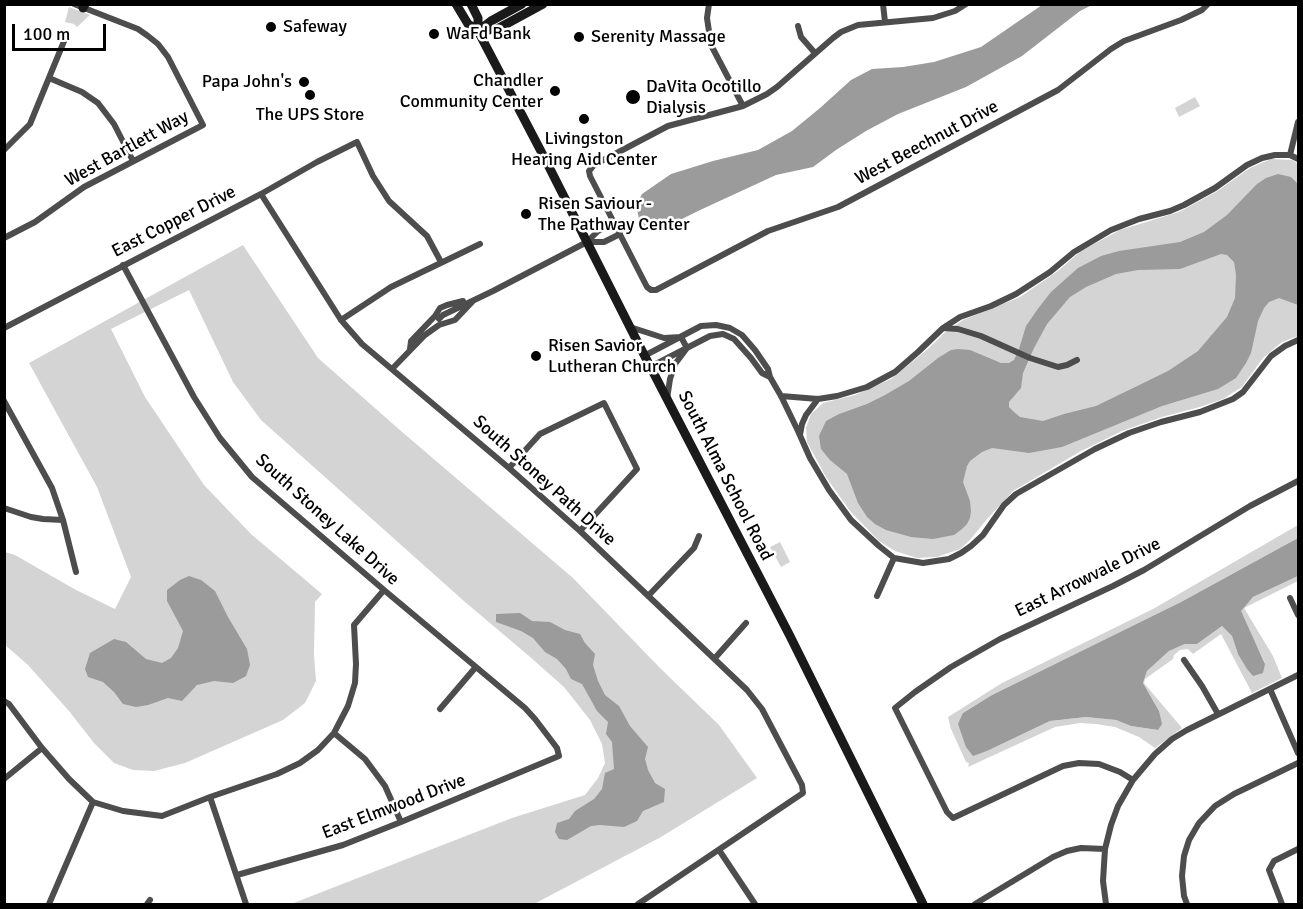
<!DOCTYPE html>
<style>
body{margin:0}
#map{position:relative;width:1303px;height:909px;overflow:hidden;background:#fff;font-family:Signika,sans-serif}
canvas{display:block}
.frame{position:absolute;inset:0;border:6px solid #000;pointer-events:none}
.scale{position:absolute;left:12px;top:24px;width:94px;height:27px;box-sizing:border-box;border:3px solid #000;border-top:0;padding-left:8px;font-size:18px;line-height:21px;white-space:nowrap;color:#000;-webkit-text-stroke:4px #fff;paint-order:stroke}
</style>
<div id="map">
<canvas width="1303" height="909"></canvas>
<div class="frame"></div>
<div class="scale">100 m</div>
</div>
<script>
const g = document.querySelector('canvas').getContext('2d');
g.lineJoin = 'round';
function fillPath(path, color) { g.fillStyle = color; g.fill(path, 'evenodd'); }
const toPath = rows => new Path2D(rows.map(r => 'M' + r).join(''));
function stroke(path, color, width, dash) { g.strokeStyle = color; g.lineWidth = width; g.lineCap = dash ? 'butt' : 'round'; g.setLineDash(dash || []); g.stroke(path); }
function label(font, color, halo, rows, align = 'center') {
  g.font = font + ' Signika,sans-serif'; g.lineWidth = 5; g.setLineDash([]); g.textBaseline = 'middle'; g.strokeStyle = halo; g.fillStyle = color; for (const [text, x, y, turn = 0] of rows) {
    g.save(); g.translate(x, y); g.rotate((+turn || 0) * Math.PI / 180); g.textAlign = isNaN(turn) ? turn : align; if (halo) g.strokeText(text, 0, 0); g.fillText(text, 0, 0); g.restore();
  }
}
fillPath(toPath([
 [69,7,90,15,77,27,74,24,65,22],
 [1195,97,1200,106,1179,117,1175,108],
 [1271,159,1292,160,1298,164,1298,336,1282,342,1263,358,1242,387,1223,399,1200,407,1162,417,1122,431,1081,451,1013,491,987,519,970,540,960,549,937,557,917,558,895,551,879,541,850,511,826,477,807,442,806,428,811,414,823,403,855,395,891,379,929,348,943,334,963,320,1020,297,1058,271,1081,251,1120,230,1179,212,1216,192,1250,168],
 [243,245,318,358,401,431,573,578,660,668,719,725,757,778,661,837,534,904,291,904,512,818,585,795,598,778,605,763,602,744,590,720,564,687,529,656,465,602,261,420,233,382,189,290,111,329,145,397,204,485,251,534,322,594,315,602,314,654,316,681,305,703,283,720,185,763,154,771,133,770,114,763,94,743,69,711,28,665,5,645,5,552,15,555,76,590,115,609,131,577,97,487,29,363],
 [1298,525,1298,538,1181,602,992,695,963,713,974,755,987,751,1050,721,1086,717,1116,720,1131,726,1158,730,1159,711,1143,683,1147,671,1169,651,1185,644,1197,644,1222,626,1232,636,1238,654,1265,663,1240,611,1253,597,1298,576,1298,581,1244,608,1273,656,1282,678,1252,693,1221,634,1193,654,1188,649,1180,650,1174,655,1173,659,1145,679,1144,683,1182,728,1155,748,1139,737,1115,727,1096,724,1080,723,1055,727,968,767,969,763,966,762,951,729,948,717,1002,683,1153,609],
 [780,542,790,562,781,567,770,547]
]), '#d4d4d4');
fillPath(toPath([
 [1042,5,1092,5,1080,11,1022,56,966,87,898,114,866,131,836,150,813,167,776,175,698,211,658,231,645,226,639,219,636,205,642,194,671,174,713,161,758,150,792,131,820,108,851,80,872,69,903,67,934,62,981,47],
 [1278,174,1291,177,1298,184,1298,305,1279,298,1269,302,1264,308,1258,321,1251,353,1246,363,1236,378,1218,389,1162,406,1062,447,1029,453,992,448,982,452,970,461,967,466,963,482,970,501,971,511,970,518,967,524,962,529,954,535,933,539,911,537,886,530,875,524,867,517,858,503,847,474,830,460,821,449,819,436,826,421,839,414,867,404,885,395,909,381,938,358,951,350,958,349,970,350,1001,363,1009,363,1014,360,1019,349,1026,326,1037,310,1051,292,1078,268,1101,256,1119,251,1180,242,1204,232,1227,215,1257,184,1266,178],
 [1221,254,1227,255,1234,262,1236,275,1235,298,1227,317,1198,351,1168,371,1096,406,1064,414,1043,421,1020,417,1014,412,1009,407,1009,402,1021,388,1023,373,1034,348,1047,324,1070,297,1086,287,1116,274,1138,270,1180,269],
 [1298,538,1298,576,1253,597,1241,611,1265,664,1263,673,1253,676,1247,669,1238,654,1232,636,1222,626,1197,644,1185,644,1169,651,1147,671,1143,683,1159,711,1162,724,1158,730,1131,726,1116,720,1086,717,1050,721,987,751,973,756,966,747,958,724,963,713,992,695,1181,602],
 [189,576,201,580,215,591,228,617,247,649,250,665,246,676,233,683,214,681,197,685,182,701,168,698,148,705,136,707,123,704,114,692,103,682,88,677,85,669,90,653,114,639,126,642,146,659,162,663,171,658,178,648,183,631,167,601,167,590,180,580],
 [520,613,532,621,550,622,565,630,580,634,585,643,595,654,593,665,598,681,605,695,619,706,630,726,648,747,645,759,648,770,655,783,665,789,664,802,643,811,637,821,624,827,600,825,591,826,567,840,559,839,555,832,557,823,569,819,575,811,594,799,602,789,605,773,614,769,612,742,606,734,608,722,597,711,582,684,571,679,566,669,557,659,545,652,533,638,521,631,496,622,496,614]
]), '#9b9b9b');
stroke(toPath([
 [709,4,707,18,711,45,743,106],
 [883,4,885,22],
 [966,4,955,11,933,18,858,25,841,32,833,38,777,87,767,94,743,106,668,126,594,165,589,171,590,176,647,287,651,290,656,290,768,231,838,207,1058,90,1111,49,1124,41,1181,20,1202,10,1208,4],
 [798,26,801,37,815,53],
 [49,78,82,92,98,103,114,124,133,161],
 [4,150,30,124,67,34],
 [1290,155,1298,122],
 [261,194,341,320,362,344,509,468,580,531,747,690,762,709,802,785,803,793,638,904],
 [4,238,35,222,84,187,203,125,168,57,158,44,148,36,138,29,74,4],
 [587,242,604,242,620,234],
 [123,265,194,397,220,438,252,477,384,590,525,708,535,719,557,748,559,756,401,822,343,845,237,875],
 [439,319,443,315,493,291,587,242,598,231,614,223],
 [341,320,391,287,480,244],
 [630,327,664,338,681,337,687,348,675,364,670,379,667,399],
 [4,328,261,194,317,162,357,142,373,176,389,201,427,236,441,262],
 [944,328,958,329,981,336,1030,358,1058,367,1067,365,1077,360],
 [410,349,411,341,435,316,440,308,447,305,463,301],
 [644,356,701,326,716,325,730,328,742,335,755,350,768,369,770,377,781,396,798,431,810,458,829,490,851,520,879,546,894,558,923,563,949,559,961,553,971,546,983,535,1004,505,1016,494,1095,449,1129,433,1161,422,1200,412,1233,399,1243,392,1271,356,1285,346,1298,340],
 [650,367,710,336,723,334,734,339,751,358,762,373,770,377],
 [392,369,425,335,439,325,455,320,473,301],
 [781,396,818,399,837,396,867,387,895,372,918,352,943,328,960,317,991,306,1016,294,1050,272,1074,252,1111,230,1139,219,1170,211,1184,205,1215,188,1247,165,1262,158,1275,155,1290,155,1298,159],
 [4,401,52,488,63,520,76,572],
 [800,435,802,424,806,415,818,399],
 [509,468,540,434,604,403,637,469,580,531],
 [4,508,31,517,43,519,63,520],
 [648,596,694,548,699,536],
 [877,596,894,558],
 [1290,598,1298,615],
 [715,658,746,623],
 [1184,660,1202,686,1218,714],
 [1270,689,1298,753],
 [4,701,9,704,42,748,69,779,93,802,123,811,162,816,210,797,277,774,300,763,318,750,334,733,348,706,355,683,356,664,354,625,384,590],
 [440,709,475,668],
 [334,733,365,759,385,786,401,822],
 [4,779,42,748],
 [1133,780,1120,772,1099,764,1079,763,1063,766,953,818,947,812,895,708,915,692,951,667,1000,639,1113,586,1144,570,1250,506,1298,481],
 [210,797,246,904],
 [719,850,755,904],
 [49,904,93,802],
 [147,904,150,900],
 [975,904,1053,857,1067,851,1081,848,1105,849],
 [1106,904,1103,881,1105,849,1111,825,1118,806,1133,780,1155,754,1172,739,1187,730,1298,675],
 [1187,904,1184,896,1182,876,1184,856,1189,840,1199,823,1215,806,1234,794,1298,763],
 [1282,904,1269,870,1274,861,1298,849]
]), '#4d4d4d', 6);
stroke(toPath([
 [456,4,468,24,478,31,544,157,638,343,790,636,923,904],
 [471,4,478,18,478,31],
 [83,8,85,4],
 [478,31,497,29,543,4],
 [478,31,491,21,522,4]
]), '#1a1a1a', 9);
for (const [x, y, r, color] of [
 [271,27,6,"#000"],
 [434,34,6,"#000"],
 [579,37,6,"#000"],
 [304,82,6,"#000"],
 [555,91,6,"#000"],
 [310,95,6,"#000"],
 [633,97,8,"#000"],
 [584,119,6,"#000"],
 [526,214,6,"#000"],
 [536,356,6,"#000"]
]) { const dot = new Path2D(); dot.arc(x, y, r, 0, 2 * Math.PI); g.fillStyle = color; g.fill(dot); stroke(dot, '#fff', 2); }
label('18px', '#000', '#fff', [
 ["Safeway",283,27],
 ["WaFd Bank",446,34],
 ["Serenity Massage",591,37],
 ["Chandler",543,81,"right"],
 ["Community Center",543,102,"right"],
 ["Papa John's",292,82,"right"],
 ["DaVita Ocotillo",646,87],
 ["Dialysis",646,108],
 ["The UPS Store",310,115,"center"],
 ["Livingston",584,139,"center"],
 ["Hearing Aid Center",584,160,"center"],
 ["Risen Saviour -",538,204],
 ["The Pathway Center",538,225],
 ["Risen Savior",548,346],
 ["Lutheran Church",548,367]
], 'left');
label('18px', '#000', '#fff', [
 ["West Beechnut Drive",927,143,-28],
 ["West Bartlett Way",127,149,-29],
 ["East Copper Drive",174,222,-27],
 ["South Alma School Road",725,476,63],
 ["South Stoney Path Drive",544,481,42],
 ["South Stoney Lake Drive",327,520,42],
 ["East Arrowvale Drive",1088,578,-26],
 ["East Elmwood Drive",394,807,-21]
]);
</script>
